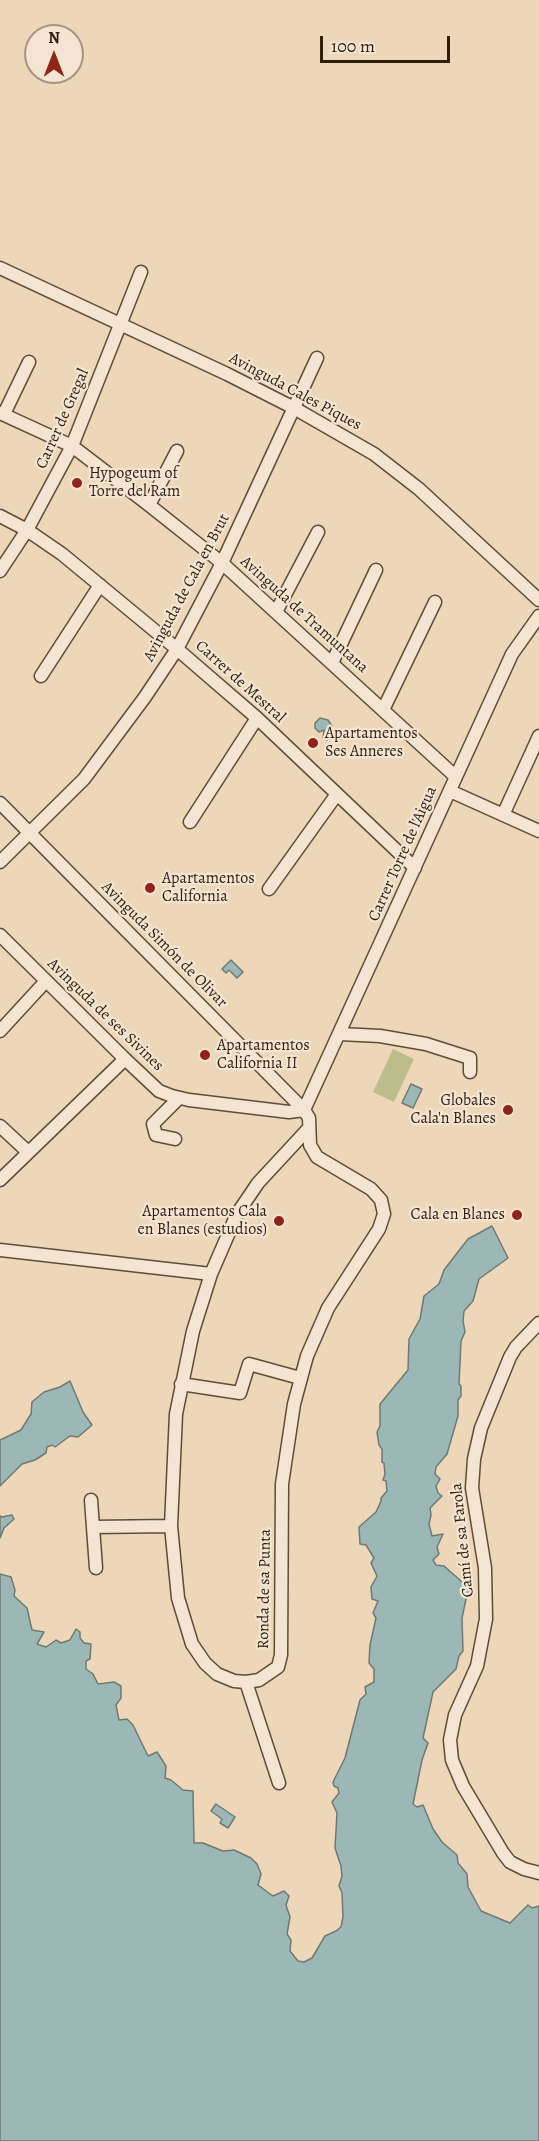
<!DOCTYPE html>
<meta charset="utf-8">
<style>
body{margin:0}
#map{position:relative;width:539px;height:2141px;overflow:hidden;background:#edd7b8;font-family:Alegreya,serif}
canvas{display:block}
.north{position:absolute;left:24px;top:24px;width:60px;height:60px;box-sizing:border-box;background:#f3e5d1;border:2px solid #a49583;border-radius:50%;rotate:0deg;font-size:16px;font-weight:700;line-height:24px;text-align:center;color:#2d1e0d}
.north::after{content:'';display:block;margin:auto;width:21px;height:27px;background:#8f2418;clip-path:polygon(50% 0,100% 100%,50% 72%,0 100%)}
.scale{position:absolute;left:320px;top:36px;width:130px;height:27px;box-sizing:border-box;border:3px solid #2d1e0d;border-top:0;padding-left:8px;font-size:18px;line-height:21px;white-space:nowrap;color:#2d1e0d;-webkit-text-stroke:4px #f3e5d1;paint-order:stroke}
</style>
<div id="map">
<canvas width="539" height="2141"></canvas>
<div class="north">N</div>
<div class="scale">100 m</div>
</div>
<script>
const g = document.querySelector('canvas').getContext('2d');
g.lineJoin = 'round';
function fillPath(path, color) { g.fillStyle = color; g.fill(path, 'evenodd'); }
const toPath = rows => new Path2D(rows.map(r => 'M' + r).join(''));
function stroke(path, color, width, dash) { g.strokeStyle = color; g.lineWidth = width; g.lineCap = dash ? 'butt' : 'round'; g.setLineDash(dash || []); g.stroke(path); }
function label(font, color, halo, rows, align = 'center') {
  g.font = font + ' Alegreya,serif'; g.lineWidth = 4.5; g.setLineDash([]); g.textBaseline = 'middle'; g.strokeStyle = halo; g.fillStyle = color; for (const [text, x, y, turn = 0] of rows) {
    g.save(); g.translate(x, y); g.rotate((+turn || 0) * Math.PI / 180); g.textAlign = isNaN(turn) ? turn : align; if (halo) g.strokeText(text, 0, 0); g.fillText(text, 0, 0); g.restore();
  }
}
fillPath(toPath([
 [393,1049,414,1059,394,1102,373,1092]
]), '#bdbd8c');
const water = toPath([
 [320,718,328,720,332,726,332,735,327,740,323,738,324,730,319,732,315,728,315,723,320,718],
 [231,960,243,972,237,978,229,970,226,973,222,969,231,960],
 [411,1084,422,1089,413,1108,402,1103,411,1084],
 [492,1226,508,1258,479,1279,473,1301,464,1311,463,1321,465,1332,461,1341,459,1384,461,1386,461,1396,458,1400,458,1416,447,1454,436,1467,435,1474,440,1479,436,1486,438,1493,442,1496,430,1508,431,1515,429,1524,432,1536,443,1534,437,1547,439,1554,433,1560,436,1565,444,1566,470,1589,471,1596,466,1599,462,1618,463,1651,459,1656,456,1669,433,1692,423,1738,428,1743,422,1760,413,1804,417,1807,423,1805,433,1829,442,1842,457,1855,458,1863,467,1874,468,1887,481,1911,510,1923,528,1905,532,1908,539,1906,539,2141,0,2141,0,1574,11,1577,15,1590,14,1596,27,1608,32,1630,44,1632,37,1644,46,1647,56,1640,61,1643,70,1640,76,1629,80,1632,80,1638,84,1643,91,1644,90,1659,86,1661,86,1669,93,1674,98,1684,114,1682,121,1686,121,1698,116,1705,119,1720,127,1719,133,1725,148,1756,157,1752,166,1766,165,1778,171,1780,183,1790,193,1791,194,1843,203,1843,223,1851,234,1850,251,1858,257,1864,261,1874,258,1885,273,1896,284,1891,289,1896,286,1905,290,1917,287,1934,291,1940,290,1951,298,1961,304,1962,312,1958,325,1936,336,1931,341,1927,343,1917,342,1893,339,1886,342,1876,341,1866,335,1848,337,1813,332,1802,339,1793,338,1788,334,1786,333,1782,345,1758,360,1700,366,1694,365,1687,374,1682,374,1669,369,1663,370,1645,376,1618,373,1613,378,1601,372,1599,371,1587,377,1576,371,1563,374,1558,366,1545,360,1544,359,1527,376,1512,381,1501,381,1498,387,1491,386,1481,383,1480,385,1474,384,1463,382,1462,382,1449,379,1445,377,1432,380,1426,380,1404,408,1370,409,1339,420,1319,424,1296,439,1284,444,1270,468,1239,492,1226],
 [70,1381,83,1412,92,1425,78,1437,70,1436,55,1447,52,1445,47,1447,46,1453,35,1460,22,1464,0,1486,0,1440,21,1430,31,1414,32,1402,44,1392,60,1387,70,1381],
 [12,1515,14,1519,4,1528,0,1538,0,1516,2,1517,12,1515],
 [216,1804,235,1817,228,1828,220,1823,222,1819,211,1811,216,1804]
]);
fillPath(water, '#9bb8b7');
stroke(water, '#6f7a73', 1.5);
const minor = toPath([
 [0,268,227,374,294,408,374,454,419,489,539,600],
 [0,413,72,446,149,505,222,563,456,777],
 [4,414,29,362],
 [149,505,177,451],
 [0,516,27,530,62,554,177,649,257,718,415,868],
 [0,571,27,530,72,446,141,272],
 [276,612,318,532],
 [332,663,376,570],
 [41,676,100,585],
 [383,710,435,602],
 [450,791,539,831],
 [0,803,304,1110,309,1118,310,1145,317,1157,371,1189,381,1200,384,1214,379,1229,328,1308,307,1356,294,1404,282,1484,281,1655,278,1667,259,1680,246,1682,234,1681,217,1674,205,1663,192,1644,178,1598,171,1526,176,1414,193,1331,211,1274,237,1214,258,1183,308,1129],
 [503,815,539,736],
 [190,822,257,718],
 [0,862,84,779,145,697,177,649,222,563,317,358],
 [269,889,337,794],
 [0,935,125,1059,159,1091,172,1096,189,1100,289,1112,304,1110],
 [0,1031,46,981],
 [340,1034,380,1036,426,1044,470,1058,470,1072],
 [304,1110,512,654,539,616],
 [0,1126,28,1152],
 [175,1139,156,1135,153,1124,179,1098],
 [0,1180,125,1059],
 [0,1250,211,1274],
 [539,1323,516,1347,510,1357,481,1428,474,1459,472,1488,485,1568,486,1619,477,1666,455,1715,450,1740,452,1760,463,1786,503,1853,510,1862,524,1869,539,1873],
 [181,1384,240,1393,249,1364,300,1378],
 [91,1500,96,1568],
 [93,1527,171,1526],
 [246,1682,279,1783]
]);
stroke(minor, '#5d4c38', 15);
stroke(minor, '#f3e5d1', 12);
for (const [x, y, r, color] of [
 [77,483,6,"#8f2418"],
 [313,743,6,"#8f2418"],
 [150,888,6,"#8f2418"],
 [205,1055,6,"#8f2418"],
 [508,1110,6,"#8f2418"],
 [517,1215,6,"#8f2418"],
 [279,1221,6,"#8f2418"]
]) { const dot = new Path2D(); dot.arc(x, y, r, 0, 2 * Math.PI); g.fillStyle = color; g.fill(dot); stroke(dot, '#f3e5d1', 2); }
label('16px', '#2d1e0d', '#f3e5d1', [
 ["Avinguda Cales Piques",295,392,28],
 ["Carrer de Gregal",63,419,-66],
 ["Avinguda de Cala en Brut",187,588,-62],
 ["Avinguda de Tramuntana",304,615,42],
 ["Carrer de Mestral",240,682,42],
 ["Carrer Torre de l'Aigua",403,854,-66],
 ["Avinguda Simón de Olivar",164,945,45],
 ["Avinguda de ses Sivines",105,1015,44],
 ["Camí de sa Farola",463,1540,-96],
 ["Ronda de sa Punta",265,1589,-89]
]);
label('16px', '#2d1e0d', '#f3e5d1', [
 ["Hypogeum of",89,474],
 ["Torre del Ram",89,492],
 ["Apartamentos",325,734],
 ["Ses Anneres",325,752],
 ["Apartamentos",162,879],
 ["California",162,897],
 ["Apartamentos",217,1046],
 ["California II",217,1064],
 ["Globales",496,1101,"right"],
 ["Cala'n Blanes",496,1119,"right"],
 ["Apartamentos Cala",267,1212,"right"],
 ["en Blanes (estudios)",267,1230,"right"],
 ["Cala en Blanes",505,1215,"right"]
], 'left');
</script>
